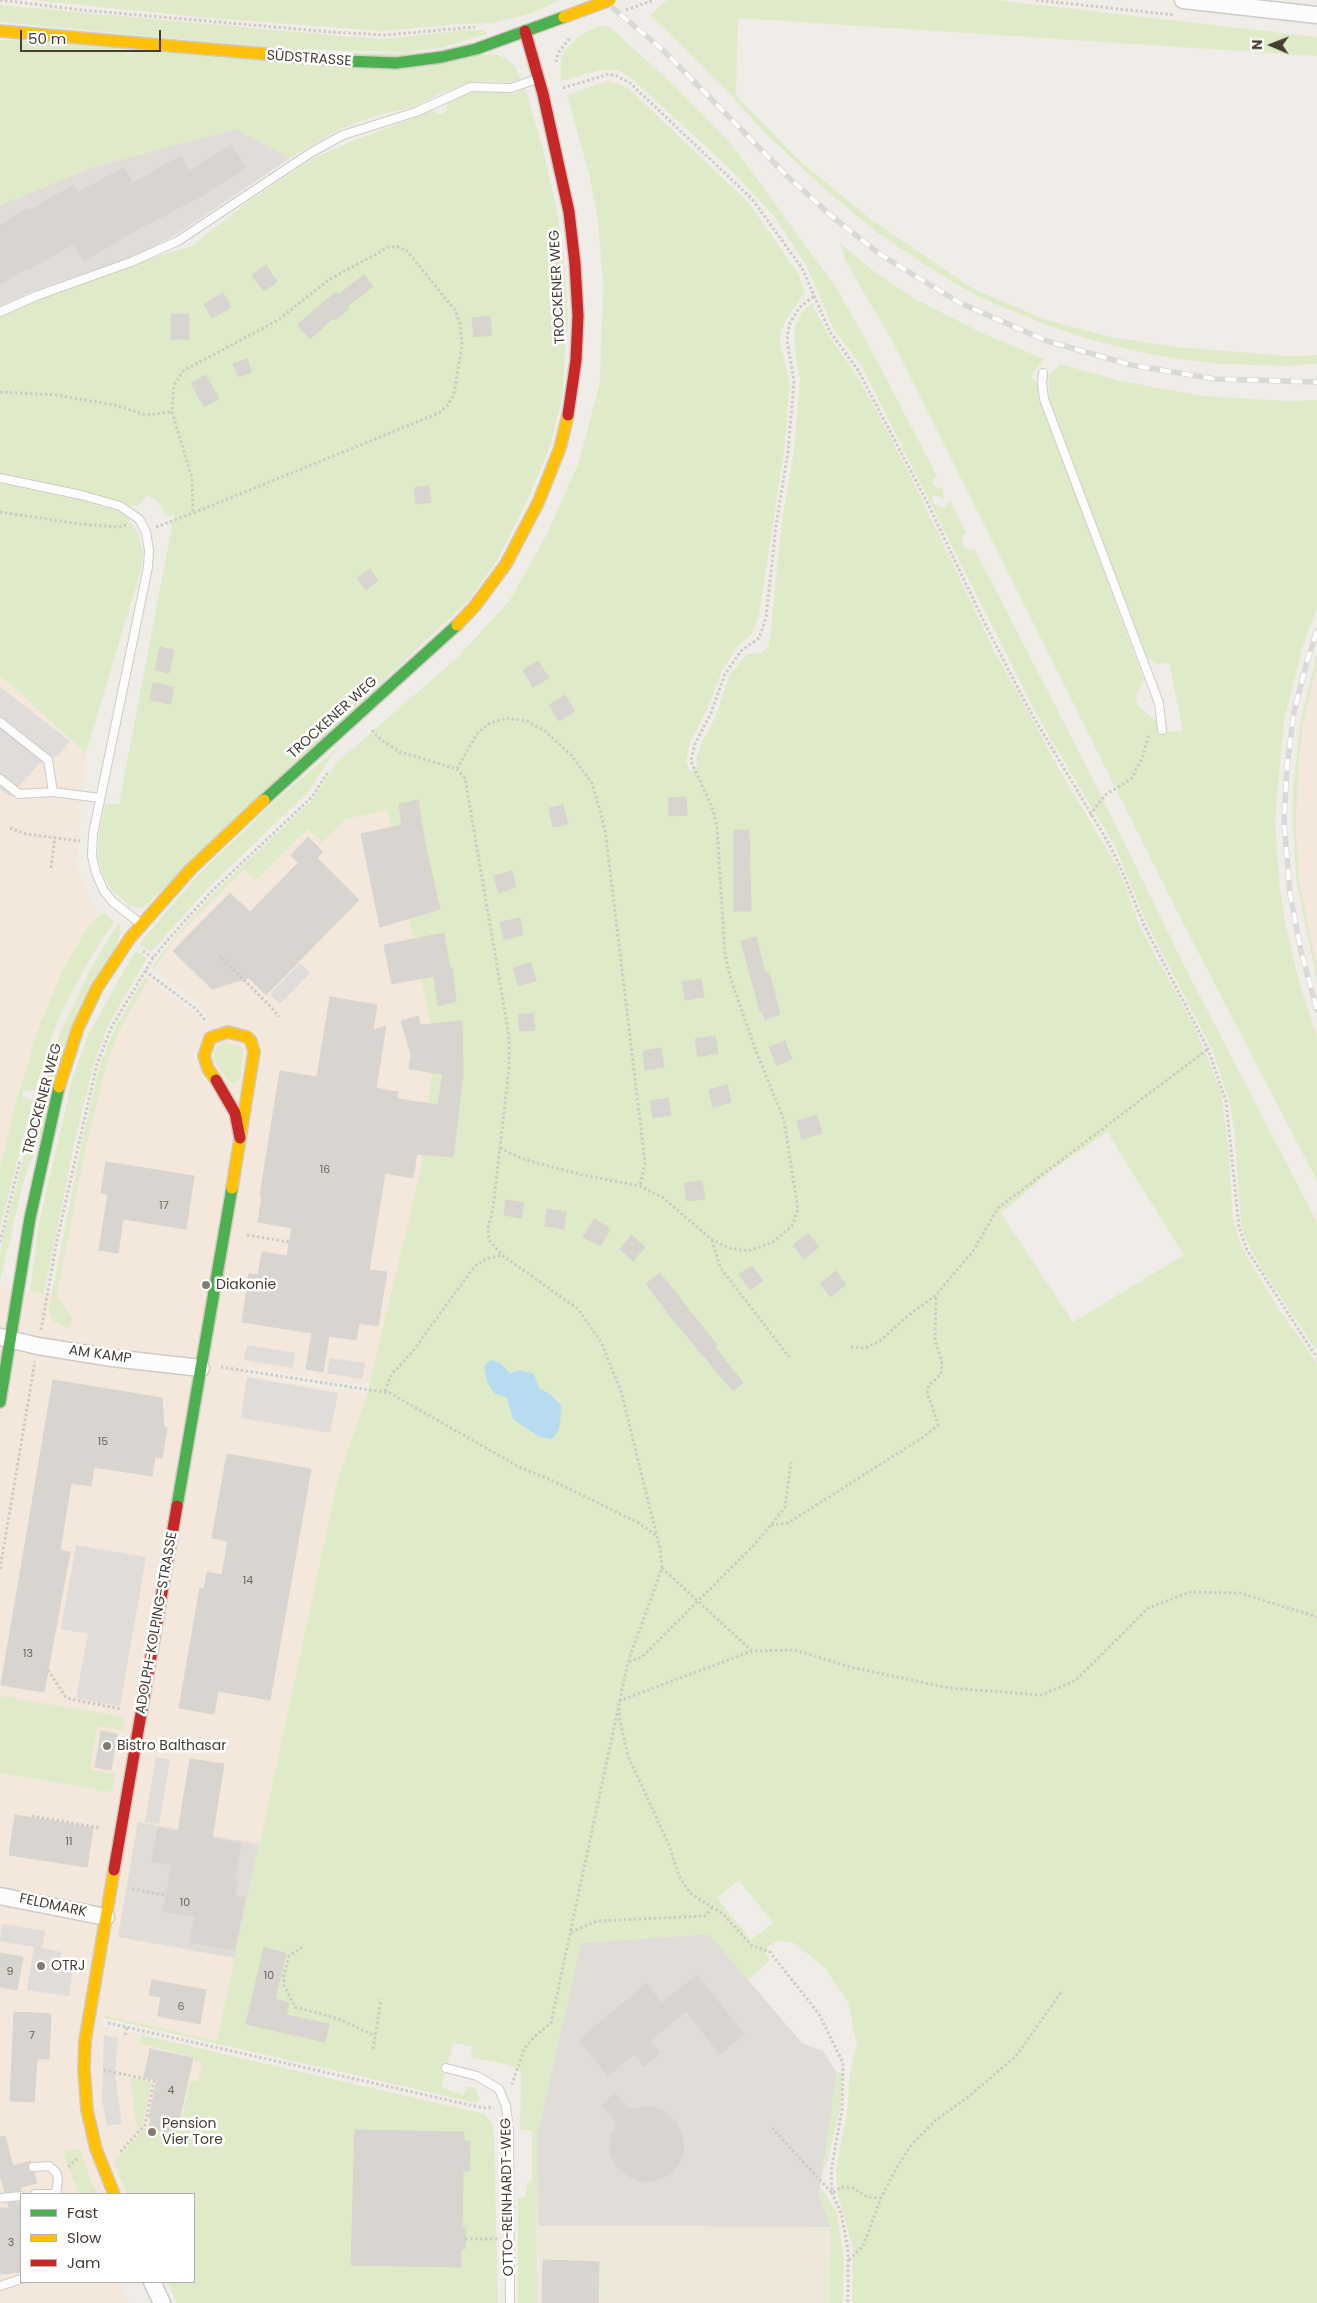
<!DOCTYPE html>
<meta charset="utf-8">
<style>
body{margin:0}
#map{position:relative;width:1317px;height:2303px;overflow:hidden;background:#f0ede9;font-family:Poppins,sans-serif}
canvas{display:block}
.legend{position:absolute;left:20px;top:2193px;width:175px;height:90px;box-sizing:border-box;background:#fff;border:1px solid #b5b2ae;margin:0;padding:6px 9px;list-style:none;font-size:15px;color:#463e35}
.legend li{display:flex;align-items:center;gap:10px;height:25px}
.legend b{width:25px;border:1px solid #b5b2ae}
.north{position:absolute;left:1247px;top:20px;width:50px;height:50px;-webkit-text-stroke:4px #fff;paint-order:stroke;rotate:271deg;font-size:14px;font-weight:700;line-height:20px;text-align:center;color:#463e35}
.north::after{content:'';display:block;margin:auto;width:18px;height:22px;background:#463e35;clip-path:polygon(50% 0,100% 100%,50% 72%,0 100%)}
.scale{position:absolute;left:20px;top:30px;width:141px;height:22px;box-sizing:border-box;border:2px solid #463e35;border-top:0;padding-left:6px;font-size:15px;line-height:18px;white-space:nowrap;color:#463e35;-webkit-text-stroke:4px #fff;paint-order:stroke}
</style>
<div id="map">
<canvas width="1317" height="2303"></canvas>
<ul class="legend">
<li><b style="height:6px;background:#4caf50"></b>Fast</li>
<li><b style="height:6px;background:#ffc107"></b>Slow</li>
<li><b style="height:6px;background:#c62828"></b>Jam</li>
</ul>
<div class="north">N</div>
<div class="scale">50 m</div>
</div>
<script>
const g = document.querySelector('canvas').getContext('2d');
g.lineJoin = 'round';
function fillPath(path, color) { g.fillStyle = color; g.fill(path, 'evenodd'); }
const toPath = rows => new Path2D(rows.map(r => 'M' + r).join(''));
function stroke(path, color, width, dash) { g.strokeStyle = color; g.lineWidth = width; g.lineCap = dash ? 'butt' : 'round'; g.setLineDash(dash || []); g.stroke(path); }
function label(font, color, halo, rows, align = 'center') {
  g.font = font + ' Poppins,sans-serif'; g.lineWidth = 5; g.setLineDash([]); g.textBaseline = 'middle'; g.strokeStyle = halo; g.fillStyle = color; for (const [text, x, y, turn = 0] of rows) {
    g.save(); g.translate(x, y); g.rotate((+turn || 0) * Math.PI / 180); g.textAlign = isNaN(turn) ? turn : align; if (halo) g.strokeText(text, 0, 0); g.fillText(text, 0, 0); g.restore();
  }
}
fillPath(toPath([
 [1317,665,1317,967,1299,880,1296,824,1297,789,1303,724],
 [0,675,86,753,77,864,91,903,100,914,88,926,61,973,39,1027,15,1104,0,1169],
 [387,810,435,1047,421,1172,370,1383,350,1384,247,1367,246,1375,368,1394,338,1478,217,2041,104,2015,102,2026,219,2052,190,2194,21,2194,21,2282,120,2282,129,2303,0,2303,0,1288,57,1296,87,1143,107,1063,120,1029,149,979,195,1013,202,1024,209,1019,199,1004,154,969,176,937,244,870,256,881,308,829,322,843,346,819]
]), '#f3e8db');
fillPath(toPath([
 [236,129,290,158,182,231,140,254,33,291,0,306,0,205,93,167],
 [138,1822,259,1844,235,1958,118,1937],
 [709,1934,802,2043,823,2051,837,2073,819,2196,831,2227,538,2226,537,2135,581,1943]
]), '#e0dcd7');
fillPath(toPath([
 [538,2226,831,2227,829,2303,537,2303]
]), '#eee8db');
fillPath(toPath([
 [33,0,559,0,533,13,493,23,458,24,383,31,197,17],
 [667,0,996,0,1317,37,1317,56,738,18,736,96,802,163,873,221,972,288,1044,319,1110,337,1176,347,1288,356,1317,355,1317,364,1284,366,1221,364,1159,356,1098,342,1049,326,981,298,936,272,876,232,818,183,763,131,719,82,650,15],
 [0,5,329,35,384,39,457,31,484,30,487,34,440,48,398,53,328,53,0,22],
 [600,25,610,27,675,86,733,146,835,286,862,332,937,476,934,478,933,485,939,489,943,488,944,499,935,495,932,498,934,504,943,508,950,501,967,534,962,535,963,545,969,550,974,549,985,569,1098,789,1185,967,1317,1222,1317,1351,1258,1263,1244,1235,1241,1223,1234,1128,1229,1100,1212,1049,1146,922,1116,848,1039,719,862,367,833,328,806,265,774,216,725,164,632,79,619,70,599,70,561,81,561,59,565,50,579,36],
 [0,40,497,55,507,59,516,68,520,79,509,83,488,81,469,83,437,95,416,106,378,115,340,129,290,158,236,129,93,167,0,205],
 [608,81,627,87,749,203,799,275,805,292,786,319,781,332,780,343,790,382,784,452,759,616,752,634,738,646,722,671,706,712,690,742,686,762,690,772,698,766,696,760,700,746,716,716,729,676,747,654,761,653,769,646,781,527,794,450,800,380,794,341,795,326,802,312,812,303,828,335,855,373,867,393,911,477,995,652,1062,774,1118,868,1141,929,1194,1026,1221,1091,1228,1145,1233,1218,1241,1246,1278,1308,1317,1363,1317,2303,852,2303,853,2248,838,2196,836,2167,847,2112,850,2073,857,2045,848,2002,824,1967,794,1943,777,1941,767,1947,766,1953,770,1961,748,1980,709,1934,581,1943,537,2135,537,2303,518,2303,518,2198,526,2197,527,2184,532,2180,532,2131,520,2129,521,2072,510,2065,471,2057,472,2047,453,2043,441,2088,464,2095,467,2086,475,2088,480,2100,477,2103,104,2018,104,2015,217,2041,338,1478,366,1399,420,1172,435,1047,387,810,346,819,322,843,308,829,256,881,244,870,176,937,154,969,151,968,175,936,212,895,313,799,336,763,457,658,510,600,547,534,579,462,600,382,603,285,598,220,589,174,567,95],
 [1107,1132,1184,1255,1073,1322,1001,1213,1052,1170],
 [500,1363,510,1373,520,1370,539,1388,550,1394,513,1419],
 [739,1880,773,1923,751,1940,717,1898],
 [525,89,542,145,558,215,565,271,568,318,562,399,550,446,528,499,498,559,468,601,143,908,129,906,110,888,102,872,98,855,99,835,105,804,119,804,174,515,169,516,165,514,158,502,147,495,138,506,130,506,123,502,83,491,0,473,0,316,37,300,158,256,192,246,245,204,314,158,352,141,417,117,432,109,436,113,442,114,447,109,448,101,473,91,488,90,514,94],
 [840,243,876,273,917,300,984,334,1045,359,1033,372,1032,378,1039,385,1041,400,1144,681,1136,696,1138,706,1156,721,1157,732,1183,731,1169,662,1157,664,1146,656,1049,398,1049,375,1060,364,1121,381,1203,396,1287,401,1317,400,1317,607,1302,649,1284,720,1275,820,1280,889,1285,922,1298,978,1317,1036,1317,1181,1180,917,893,342,846,262],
 [0,483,80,500,117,511,128,518,138,534,143,551,142,566,86,753,0,675],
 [1317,652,1317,665,1303,724,1299,760,1296,824,1299,880,1317,967,1317,981,1296,879,1293,823,1293,789,1300,724],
 [342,744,331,757,308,792,207,889,151,952,139,944,197,876,275,801],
 [105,912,114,922,89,960,57,1022,35,1090,23,1091,23,1096,33,1100,0,1228,0,1169,15,1104,39,1027,61,973,88,926,100,914],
 [119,922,121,933,24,1179,0,1281,0,1256,3,1237,44,1079,63,1026,93,964],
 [135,951,147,958,109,1024,94,1063,75,1140,44,1294,30,1292,39,1223,73,1077,88,1035],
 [145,977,149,979,120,1029,107,1063,87,1143,57,1296,72,1318,70,1328,54,1322,49,1312,49,1307,82,1141,100,1065,115,1027],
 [222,1042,241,1046,243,1051,240,1079,234,1083,230,1083,215,1062,214,1050],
 [0,1696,125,1717,123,1730,97,1726,90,1770,115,1774,112,1792,0,1773],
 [141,2035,485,2114,493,2125,494,2134,498,2303,177,2303,167,2282,194,2282,194,2194,127,2194,114,2161,145,2128,178,2135,190,2081,198,2082,202,2063,194,2060,194,2057,139,2043],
 [837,2073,842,2073,842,2079,840,2110,826,2167,823,2169],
 [130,2078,152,2083,142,2124,137,2130],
 [80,2148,85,2165,97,2194,79,2194,63,2152],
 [821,2187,837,2213,844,2261,843,2303,829,2303,831,2227,819,2197]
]), '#dfebc8');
fillPath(toPath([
 [0,687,70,741,59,755,39,764,10,796,0,789],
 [300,963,310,973,280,1004,270,994],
 [247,1345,295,1353,293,1368,244,1360],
 [330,1358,365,1363,362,1379,327,1373],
 [247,1377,338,1393,330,1433,241,1418],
 [76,1545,146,1557,120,1706,76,1698,88,1634,61,1629],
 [156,1757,170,1760,159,1824,145,1822],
 [2,1924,45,1931,42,1948,61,1952,59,1966,73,1968,69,1996,27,1990,34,1947,0,1941],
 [104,2035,118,2038,115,2075,122,2124,107,2126,102,2099]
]), '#dfdcd9');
fillPath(toPath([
 [490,1360,500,1363,510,1373,520,1370,534,1374,539,1388,550,1394,562,1406,559,1430,552,1439,539,1437,513,1419,507,1398,494,1393,487,1382,484,1366]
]), '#b8dcef');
const building = toPath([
 [231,145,245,168,203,195,129,234,84,261,73,244,28,270,27,268,0,284,0,225,27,209,28,212,73,185,78,193,124,167,133,183,181,156,189,171,231,145],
 [266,265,277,282,264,291,252,275,266,265],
 [364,275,373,287,347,306,349,309,335,320,333,318,310,339,297,325,336,292,338,295,364,275],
 [223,293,231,307,212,318,204,304,223,293],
 [171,314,189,314,189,339,171,339,171,314],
 [490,316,492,335,474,337,472,318,490,316],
 [247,359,252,372,239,377,233,364,247,359],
 [206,375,219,399,204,407,191,383,206,375],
 [429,486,431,502,416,504,414,488,429,486],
 [370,569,378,580,366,590,357,578,370,569],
 [160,647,174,650,169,673,155,670,160,647],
 [538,661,549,678,533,687,523,670,538,661],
 [153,683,174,687,171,704,150,700,153,683],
 [565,695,575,711,559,721,549,705,565,695],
 [686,797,687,815,669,816,668,798,686,797],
 [418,800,425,844,440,909,380,927,361,834,402,825,399,804,418,800],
 [563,805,568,824,553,827,549,808,563,805],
 [734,830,749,830,751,911,734,911,734,830],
 [308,837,323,852,317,858,359,900,266,995,249,978,212,989,173,951,230,893,250,912,298,863,291,855,308,837],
 [512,871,516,887,499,893,494,876,512,871],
 [520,918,523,935,504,939,500,922,520,918],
 [444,933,450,969,452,968,456,1001,438,1006,434,976,392,984,384,945,444,933],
 [756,937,765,973,769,972,780,1014,765,1020,762,1010,760,1011,741,941,756,937],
 [531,963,536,981,518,986,513,968,531,963],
 [701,979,704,997,685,1000,682,982,701,979],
 [330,997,377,1005,373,1030,386,1026,376,1088,398,1092,397,1099,438,1105,443,1074,409,1069,411,1054,401,1021,418,1016,420,1025,462,1021,463,1075,453,1157,417,1154,413,1178,385,1173,369,1270,387,1272,378,1326,359,1323,356,1340,329,1336,323,1372,306,1369,312,1333,242,1322,249,1274,258,1275,262,1252,287,1256,292,1228,258,1222,262,1196,260,1195,280,1071,317,1077,330,997],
 [533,1013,535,1030,520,1031,518,1015,533,1013],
 [715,1036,718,1053,698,1057,695,1039,715,1036],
 [785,1041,792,1059,777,1065,769,1047,785,1041],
 [661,1048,664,1067,645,1070,643,1051,661,1048],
 [727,1085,731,1102,713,1107,709,1090,727,1085],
 [668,1098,671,1115,653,1118,650,1101,668,1098],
 [817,1115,822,1133,802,1139,797,1121,817,1115],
 [106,1162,194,1176,186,1229,123,1219,118,1253,99,1250,108,1194,101,1193,106,1162],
 [702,1181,705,1199,687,1201,684,1183,702,1181],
 [506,1200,524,1203,521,1218,504,1215,506,1200],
 [547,1209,566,1212,564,1229,545,1226,547,1209],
 [594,1219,610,1229,600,1246,583,1237,594,1219],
 [808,1233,819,1247,804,1259,793,1245,808,1233],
 [631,1235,645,1247,633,1261,620,1249,631,1235],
 [752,1266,763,1281,750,1290,739,1274,752,1266],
 [836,1271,846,1284,831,1297,820,1284,836,1271],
 [660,1273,717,1345,715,1347,743,1383,733,1391,670,1316,646,1284,660,1273],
 [53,1380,162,1398,164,1427,167,1428,162,1458,155,1457,152,1476,94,1467,91,1486,71,1483,60,1550,70,1552,44,1692,1,1685,53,1380],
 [227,1454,311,1469,270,1700,218,1691,214,1714,179,1708,200,1588,204,1589,207,1572,222,1575,228,1541,212,1538,227,1454],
 [101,1731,117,1734,111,1770,95,1767,101,1731],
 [190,1759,224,1764,212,1838,241,1844,234,1879,238,1880,235,1896,245,1898,234,1950,190,1942,195,1916,163,1911,172,1865,152,1861,158,1828,178,1832,190,1759],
 [15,1815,93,1828,87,1867,9,1855,15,1815],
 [264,1948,286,1953,275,1999,289,2003,286,2015,329,2024,325,2042,246,2024,264,1948],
 [0,1953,23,1957,17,1990,0,1987,0,1953],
 [697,1975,744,2034,720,2054,686,2011,650,2041,660,2053,644,2066,634,2054,608,2076,579,2040,646,1984,662,2003,697,1975],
 [152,1980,206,1990,200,2024,158,2016,161,1997,149,1995,152,1980],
 [14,2012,51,2014,49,2059,37,2059,34,2102,10,2101,14,2012],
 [150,2049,193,2058,176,2134,149,2128,151,2118,149,2118,157,2080,144,2077,150,2049],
 [615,2093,630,2110,644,2107,651,2107,664,2111,675,2121,682,2134,684,2149,679,2163,670,2174,658,2179,643,2182,630,2177,618,2168,611,2156,610,2141,616,2123,602,2105,615,2093],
 [355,2130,464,2132,464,2141,470,2141,469,2171,463,2171,462,2228,466,2228,465,2249,461,2249,461,2267,351,2265,355,2130],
 [5,2136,13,2166,31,2161,27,2168,30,2172,34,2173,37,2183,21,2187,21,2190,5,2192,0,2175,0,2137,5,2136],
 [21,2202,21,2272,0,2274,0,2208,9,2208,8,2203,21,2202],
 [543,2260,599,2262,598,2303,542,2303,543,2260]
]);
fillPath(building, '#d8d4d0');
stroke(building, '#d8d4cf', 1);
const lane = toPath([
 [0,312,36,296,131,262,178,241,312,152,343,135,416,112,471,87,511,88,537,79],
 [1043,373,1042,384,1044,399,1159,703,1162,730],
 [0,478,81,495,120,506,139,519,146,532,149,550,148,567,93,834,92,856,96,873,104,891,113,902,141,924],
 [0,722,48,760,53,792],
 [0,779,19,794,53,792,100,798],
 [446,2068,477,2076,499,2089,506,2106,509,2130,510,2303],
 [33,2167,49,2166,56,2172,58,2179,56,2194,35,2194],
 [0,2198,21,2196],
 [0,2286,21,2279]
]);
const street = toPath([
 [1183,0,1317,15],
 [0,1337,38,1346,112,1358,201,1368],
 [0,1896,106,1917],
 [152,2282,162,2303]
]);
const fast = toPath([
 [345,61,396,63,442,57,476,49,564,17],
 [264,800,457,625],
 [0,1402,30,1218,59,1087],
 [177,1506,232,1188]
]);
const slow = toPath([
 [0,31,345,61],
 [457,625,475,606,506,564,538,503,560,448,568,415],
 [216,1080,208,1069,204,1056,210,1038,228,1032,247,1037,251,1041,254,1052,232,1188],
 [59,1087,78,1028,97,988,130,938,190,870,264,800],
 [114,2194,96,2149,87,2110,84,2069,85,2041,114,1870]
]);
const jam = toPath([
 [525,31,543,94,569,212,575,264,578,316,576,360,568,415],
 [216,1080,235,1113,240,1138],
 [114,1870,177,1506]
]);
stroke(lane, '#cecbc6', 10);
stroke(street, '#cecbc6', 19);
stroke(fast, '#d0cac0', 14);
stroke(slow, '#d0cac0', 14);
stroke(jam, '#d0cac0', 14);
stroke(toPath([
 [0,0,82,10,331,32,384,35,475,27],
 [1036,0,1174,15],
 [556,62,558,53,570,38],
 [563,88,609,74,617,76,630,83,752,199,802,268,830,332,858,370,928,504,984,622,1027,706,1109,844,1122,871,1144,925,1208,1049,1226,1101,1239,1227,1247,1250,1317,1358],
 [0,392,56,395,115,405,146,415,172,412],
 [0,512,80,524,118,527,126,525],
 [156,527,193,513,439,413,448,405,454,394,462,345,460,324,455,310,407,251,399,247,389,247,330,279,278,320,183,371,174,385,172,412,192,478,193,513],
 [372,730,380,739,400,752,457,769,465,778,509,1036,509,1068,493,1208,488,1229,489,1240,502,1255,578,1309,601,1342,621,1391,660,1549,662,1568,628,1662,551,2023,535,2036,524,2049,512,2084],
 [457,769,476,735,488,724,506,718,527,721,545,731,571,755,592,783,605,829,629,1028,645,1163,640,1186],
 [1090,815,1105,795,1131,779,1142,758,1149,734],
 [10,828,26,834,80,841],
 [51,868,55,837],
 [143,951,153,958],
 [219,955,270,1006,279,1017],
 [145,971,196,1009,205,1020],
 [500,1148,523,1159,582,1175,640,1186,662,1197,711,1239,729,1248,748,1251,773,1242,792,1226,798,1210,784,1120,756,1051,731,980,725,954,717,828,713,810,691,761,695,744,711,713,725,674,741,651,759,638,766,618,776,526,788,451,794,381,787,341,789,325,799,308,814,296],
 [247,1235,289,1242],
 [712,1240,720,1267,789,1357],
 [0,1242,20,1161],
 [41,1330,57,1240,97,1064,112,1026,153,958,173,934,211,892,312,797,328,772],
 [851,1347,865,1348,880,1341,905,1318,936,1295,973,1251,998,1208,1208,1049],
 [221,1367,390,1393,519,1467,549,1479,637,1522,656,1535],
 [385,1391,391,1375,412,1352,475,1266,486,1259,502,1255],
 [771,1525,788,1523,925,1436,938,1425,927,1392,929,1385,941,1374,942,1361,935,1340,936,1295],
 [662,1568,752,1651],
 [0,1569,35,1361],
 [629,1662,642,1657,753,1546,771,1525,785,1507,791,1462],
 [48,1670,65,1696,70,1699,121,1709],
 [619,1701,752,1651,795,1650,850,1667,950,1688,1041,1695,1075,1681,1148,1608,1190,1592,1240,1593,1317,1617],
 [99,1705,100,1700],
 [619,1708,620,1721,628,1756,669,1845,679,1876,690,1893,723,1914,752,1946,769,1951,819,2014,843,2063,842,2110,831,2171,832,2193,841,2213,848,2249,848,2303],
 [32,1816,101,1828],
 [132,1889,166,1895],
 [571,1932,597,1921,705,1916,712,1908],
 [302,1947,289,1956,284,1974,284,1985,295,2007,339,2019,375,2036],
 [108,2023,483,2108,494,2107],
 [125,2035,127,2027],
 [373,2049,381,1999],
 [104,2070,154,2081,145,2125,119,2153],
 [772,2128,832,2193,841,2187,853,2188,868,2197,881,2198],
 [68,2167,78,2158],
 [465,2239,497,2239],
 [849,2260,863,2246,881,2198,896,2169,912,2144,936,2120,968,2097,1016,2056,1062,1991]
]), '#cecbc6', 3, [2.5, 2.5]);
stroke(lane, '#fdfcfc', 8);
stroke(street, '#fdfcfc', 16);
stroke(fast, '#4caf50', 11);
stroke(slow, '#ffc107', 11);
stroke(jam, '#c62828', 11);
const rail = toPath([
 [603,0,663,50,787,176,835,219,881,255,960,303,1047,341,1131,365,1215,379,1317,382],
 [1317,631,1307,661,1294,712,1287,766,1284,821,1290,894,1301,951,1317,1010]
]);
stroke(rail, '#d9d9d8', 5.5);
stroke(rail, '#fff', 4, [11]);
const slowBridge = toPath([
 [564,17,610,0]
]);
stroke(slowBridge, '#d0cac0', 14, []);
stroke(toPath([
 [626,10,654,0]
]), '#cecbc6', 3, [2.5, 2.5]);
stroke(slowBridge, '#ffc107', 11);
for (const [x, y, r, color] of [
 [206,1285,5,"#827b74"],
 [107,1746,5,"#827b74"],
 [41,1966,5,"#827b74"],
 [152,2132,5,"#827b74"]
]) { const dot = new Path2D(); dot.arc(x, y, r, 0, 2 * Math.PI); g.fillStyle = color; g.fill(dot); stroke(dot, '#fff', 2); }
label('11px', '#6c655d', null, [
 ["16",325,1170],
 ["17",164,1206],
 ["15",103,1442],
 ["14",248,1581],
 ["13",28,1654],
 ["11",69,1842],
 ["10",185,1903],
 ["9",10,1972],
 ["10",269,1976],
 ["6",181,2007],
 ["7",32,2036],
 ["4",171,2091],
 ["3",11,2243]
]);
label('14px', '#463e35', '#fff', [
 ["SÜDSTRASSE",309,59,4],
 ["TROCKENER WEG",558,287,-93],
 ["TROCKENER WEG",333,718,-42],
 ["TROCKENER WEG",43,1099,-75],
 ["AM KAMP",100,1355,8],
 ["ADOLPH-KOLPING-STRASSE",157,1623,-80],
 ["FELDMARK",53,1906,12],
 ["OTTO-REINHARDT-WEG",508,2197,-91]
]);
label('14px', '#463e35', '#fff', [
 ["Diakonie",216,1285],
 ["Bistro Balthasar",117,1746],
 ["OTRJ",51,1966],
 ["Pension",162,2124],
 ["Vier Tore",162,2140]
], 'left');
</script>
